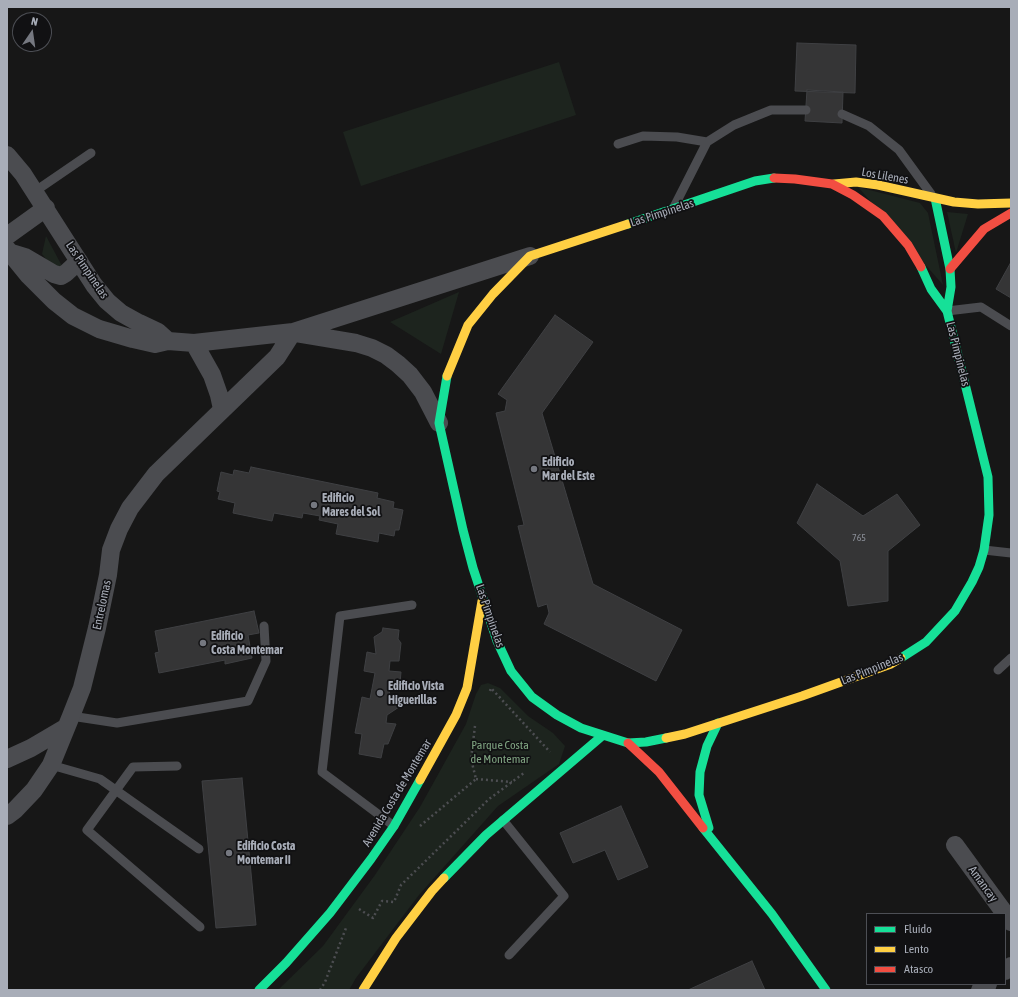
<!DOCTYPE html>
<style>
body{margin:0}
#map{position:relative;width:1018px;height:997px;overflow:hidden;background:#171717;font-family:"Asap Condensed",sans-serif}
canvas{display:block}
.frame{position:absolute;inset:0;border:8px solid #a8adb8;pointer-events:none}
.legend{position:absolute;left:866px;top:913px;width:140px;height:72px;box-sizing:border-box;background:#111113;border:1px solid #4d4f55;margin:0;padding:5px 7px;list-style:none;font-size:12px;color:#a8adb8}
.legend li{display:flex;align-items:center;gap:8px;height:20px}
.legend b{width:20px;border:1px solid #4d4f55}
.north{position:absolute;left:12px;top:12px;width:40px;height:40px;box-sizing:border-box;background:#111113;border:1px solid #4d4f55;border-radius:50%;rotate:13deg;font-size:11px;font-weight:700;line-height:16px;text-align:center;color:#a8adb8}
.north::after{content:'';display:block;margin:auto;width:14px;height:18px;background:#757880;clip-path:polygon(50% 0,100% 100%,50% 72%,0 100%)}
</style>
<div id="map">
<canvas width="1018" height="997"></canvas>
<div class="frame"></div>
<ul class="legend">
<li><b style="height:5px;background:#16e098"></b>Fluido</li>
<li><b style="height:5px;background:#ffcf43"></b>Lento</li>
<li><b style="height:5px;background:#f24e42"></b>Atasco</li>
</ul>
<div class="north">N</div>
</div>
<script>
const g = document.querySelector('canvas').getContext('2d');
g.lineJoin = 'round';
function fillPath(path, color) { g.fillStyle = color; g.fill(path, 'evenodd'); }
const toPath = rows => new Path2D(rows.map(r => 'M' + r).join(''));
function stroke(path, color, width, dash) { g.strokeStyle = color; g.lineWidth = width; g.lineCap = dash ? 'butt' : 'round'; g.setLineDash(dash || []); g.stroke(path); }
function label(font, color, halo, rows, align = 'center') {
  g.font = font + ' "Asap Condensed",sans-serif'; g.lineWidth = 3.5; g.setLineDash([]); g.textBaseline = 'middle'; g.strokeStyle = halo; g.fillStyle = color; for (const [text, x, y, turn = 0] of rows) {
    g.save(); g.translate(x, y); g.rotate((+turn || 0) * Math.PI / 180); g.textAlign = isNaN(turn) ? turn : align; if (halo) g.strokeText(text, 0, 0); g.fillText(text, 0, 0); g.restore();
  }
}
fillPath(toPath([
 [559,62,576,115,361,186,343,132],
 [858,187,920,203,928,213,943,285],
 [947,212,968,214,956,253],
 [46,236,62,266,54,269,42,254],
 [459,292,441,354,390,322],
 [488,683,500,688,528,716,553,733,565,746,559,764,498,806,419,895,356,978,349,990,278,990,323,946,375,875,420,807,466,724,476,694,481,685]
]), '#1d241e');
const building = toPath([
 [797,43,856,45,855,93,795,91,797,43],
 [807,90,843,92,842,123,805,121,807,90],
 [1011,262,1011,298,996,289,1011,262],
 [555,315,593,342,542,413,593,584,682,630,656,681,544,624,549,613,547,604,538,607,518,526,524,525,496,413,505,411,507,400,498,394,555,315],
 [251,467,378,493,377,498,394,502,393,508,403,510,399,530,395,530,394,536,379,533,378,542,336,534,338,524,319,520,320,516,303,513,302,518,274,513,272,521,233,513,235,503,218,499,220,492,217,491,221,472,233,475,234,470,249,473,251,467],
 [817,484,863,516,897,494,920,525,888,551,888,601,848,606,840,561,797,523,817,484],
 [254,611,259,633,248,635,252,658,225,664,225,660,159,673,155,653,159,652,155,631,254,611],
 [383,628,399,630,398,639,401,643,399,661,390,661,389,671,401,672,400,683,389,690,390,696,399,698,399,707,387,715,386,723,396,724,388,744,384,744,381,758,359,754,362,734,355,733,362,697,370,699,375,673,364,671,367,652,376,654,374,637,382,632,383,628],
 [242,778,256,925,216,928,202,781,242,778],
 [621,806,648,867,618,880,605,850,573,863,560,833,621,806],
 [752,961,765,990,688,990,752,961]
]);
fillPath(building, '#353536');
stroke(building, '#3f4043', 1);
stroke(toPath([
 [490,691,491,688,550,752],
 [476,779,512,782],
 [420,826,476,779,471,759,475,726],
 [359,909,373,918,382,901,394,902,401,885,489,799,524,773],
 [320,990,325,982,346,928]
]), '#4d4e52', 2.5, [2, 3]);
stroke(toPath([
 [842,114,869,126,899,150,931,194],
 [618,144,643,136,677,137,707,142],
 [34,192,91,153],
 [674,207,707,142,734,125,771,110,806,110],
 [947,311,981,307,1011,326],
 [984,550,1011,553],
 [998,670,1011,658],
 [71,716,117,723,248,701,266,661,264,626],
 [51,765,100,779,199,849],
 [177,766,133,767,87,830,200,927],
 [503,820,564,896,509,955],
 [394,826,322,772,340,616,412,605]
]), '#4b4c50', 9);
stroke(toPath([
 [7,155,23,174,94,285,107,301,121,313,139,323,158,332,168,341,194,343,293,332,530,256],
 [7,236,46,208],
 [7,249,29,276,54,301,73,316,99,329,133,339,155,344,168,341],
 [12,253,25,257,54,274,61,276,66,273,79,261],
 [296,333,356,343,372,348,386,355,398,364,410,375,423,392,439,423],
 [194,343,212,375,219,395,222,409],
 [7,759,31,748,65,728],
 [7,816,15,810,34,790,51,765,71,716,82,688,97,628,108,575,111,550,119,529,130,508,156,474,277,357,293,332],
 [955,845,1011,922],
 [1005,971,1011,966],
 [980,990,988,984]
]), '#4b4c50', 18);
stroke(toPath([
 [935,198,950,269,951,287,947,311],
 [628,224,755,181,774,178],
 [447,376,439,423,463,530,473,568,497,641,511,671,532,697,557,715,581,728,628,743,646,742,666,738],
 [901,658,926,642,955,611,972,582,979,567,984,550,989,515,988,477,947,311,931,289,921,267],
 [703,828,772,914,826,990],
 [709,828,699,795,700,772,707,746,718,723],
 [444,878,486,835,602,736],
 [259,990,286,963,330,913,371,859,394,826,420,780]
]), '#16e098', 9);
stroke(toPath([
 [834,184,856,182,878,185,954,202,978,204,1011,203],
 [447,376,468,325,493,294,530,256,628,224],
 [666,738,685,734,802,696,891,664,901,658],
 [420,780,456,715,467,688,482,601],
 [363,990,396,938,432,891,444,878]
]), '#ffcf43', 9);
stroke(toPath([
 [774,178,795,179,832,184,853,195,883,216,908,245,921,267],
 [950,269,984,229,1011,213],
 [628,743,659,772,703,828]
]), '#f24e42', 9);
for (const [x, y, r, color] of [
 [534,469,4,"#757880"],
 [314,505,4,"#757880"],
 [203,643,4,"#757880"],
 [380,693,4,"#757880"],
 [229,853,4,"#757880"]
]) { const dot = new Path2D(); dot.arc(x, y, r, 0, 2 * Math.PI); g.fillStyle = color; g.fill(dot); stroke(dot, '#111113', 1.5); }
label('10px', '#8b8f98', null, [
 ["765",859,538]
]);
label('12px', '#a8adb8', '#111113', [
 ["Los Lilenes",885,176,10],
 ["Las Pimpinelas",662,213,-18],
 ["Las Pimpinelas",87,270,56],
 ["Las Pimpinelas",958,354,76],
 ["Entrelomas",102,605,-78],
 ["Las Pimpinelas",490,616,71],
 ["Las Pimpinelas",872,669,-22],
 ["Avenida Costa de Montemar",397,793,-59],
 ["Amancay",983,884,54]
]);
label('bold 12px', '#a8adb8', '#111113', [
 ["Edificio",542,462],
 ["Mar del Este",542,476],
 ["Edificio",322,498],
 ["Mares del Sol",322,512],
 ["Edificio",211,636],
 ["Costa Montemar",211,650],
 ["Edificio Vista",388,686],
 ["Higuerillas",388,700],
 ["Edificio Costa",237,846],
 ["Montemar II",237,860]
], 'left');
label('12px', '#7fa381', '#111113', [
 ["Parque Costa",500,745],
 ["de Montemar",500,759]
]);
</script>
